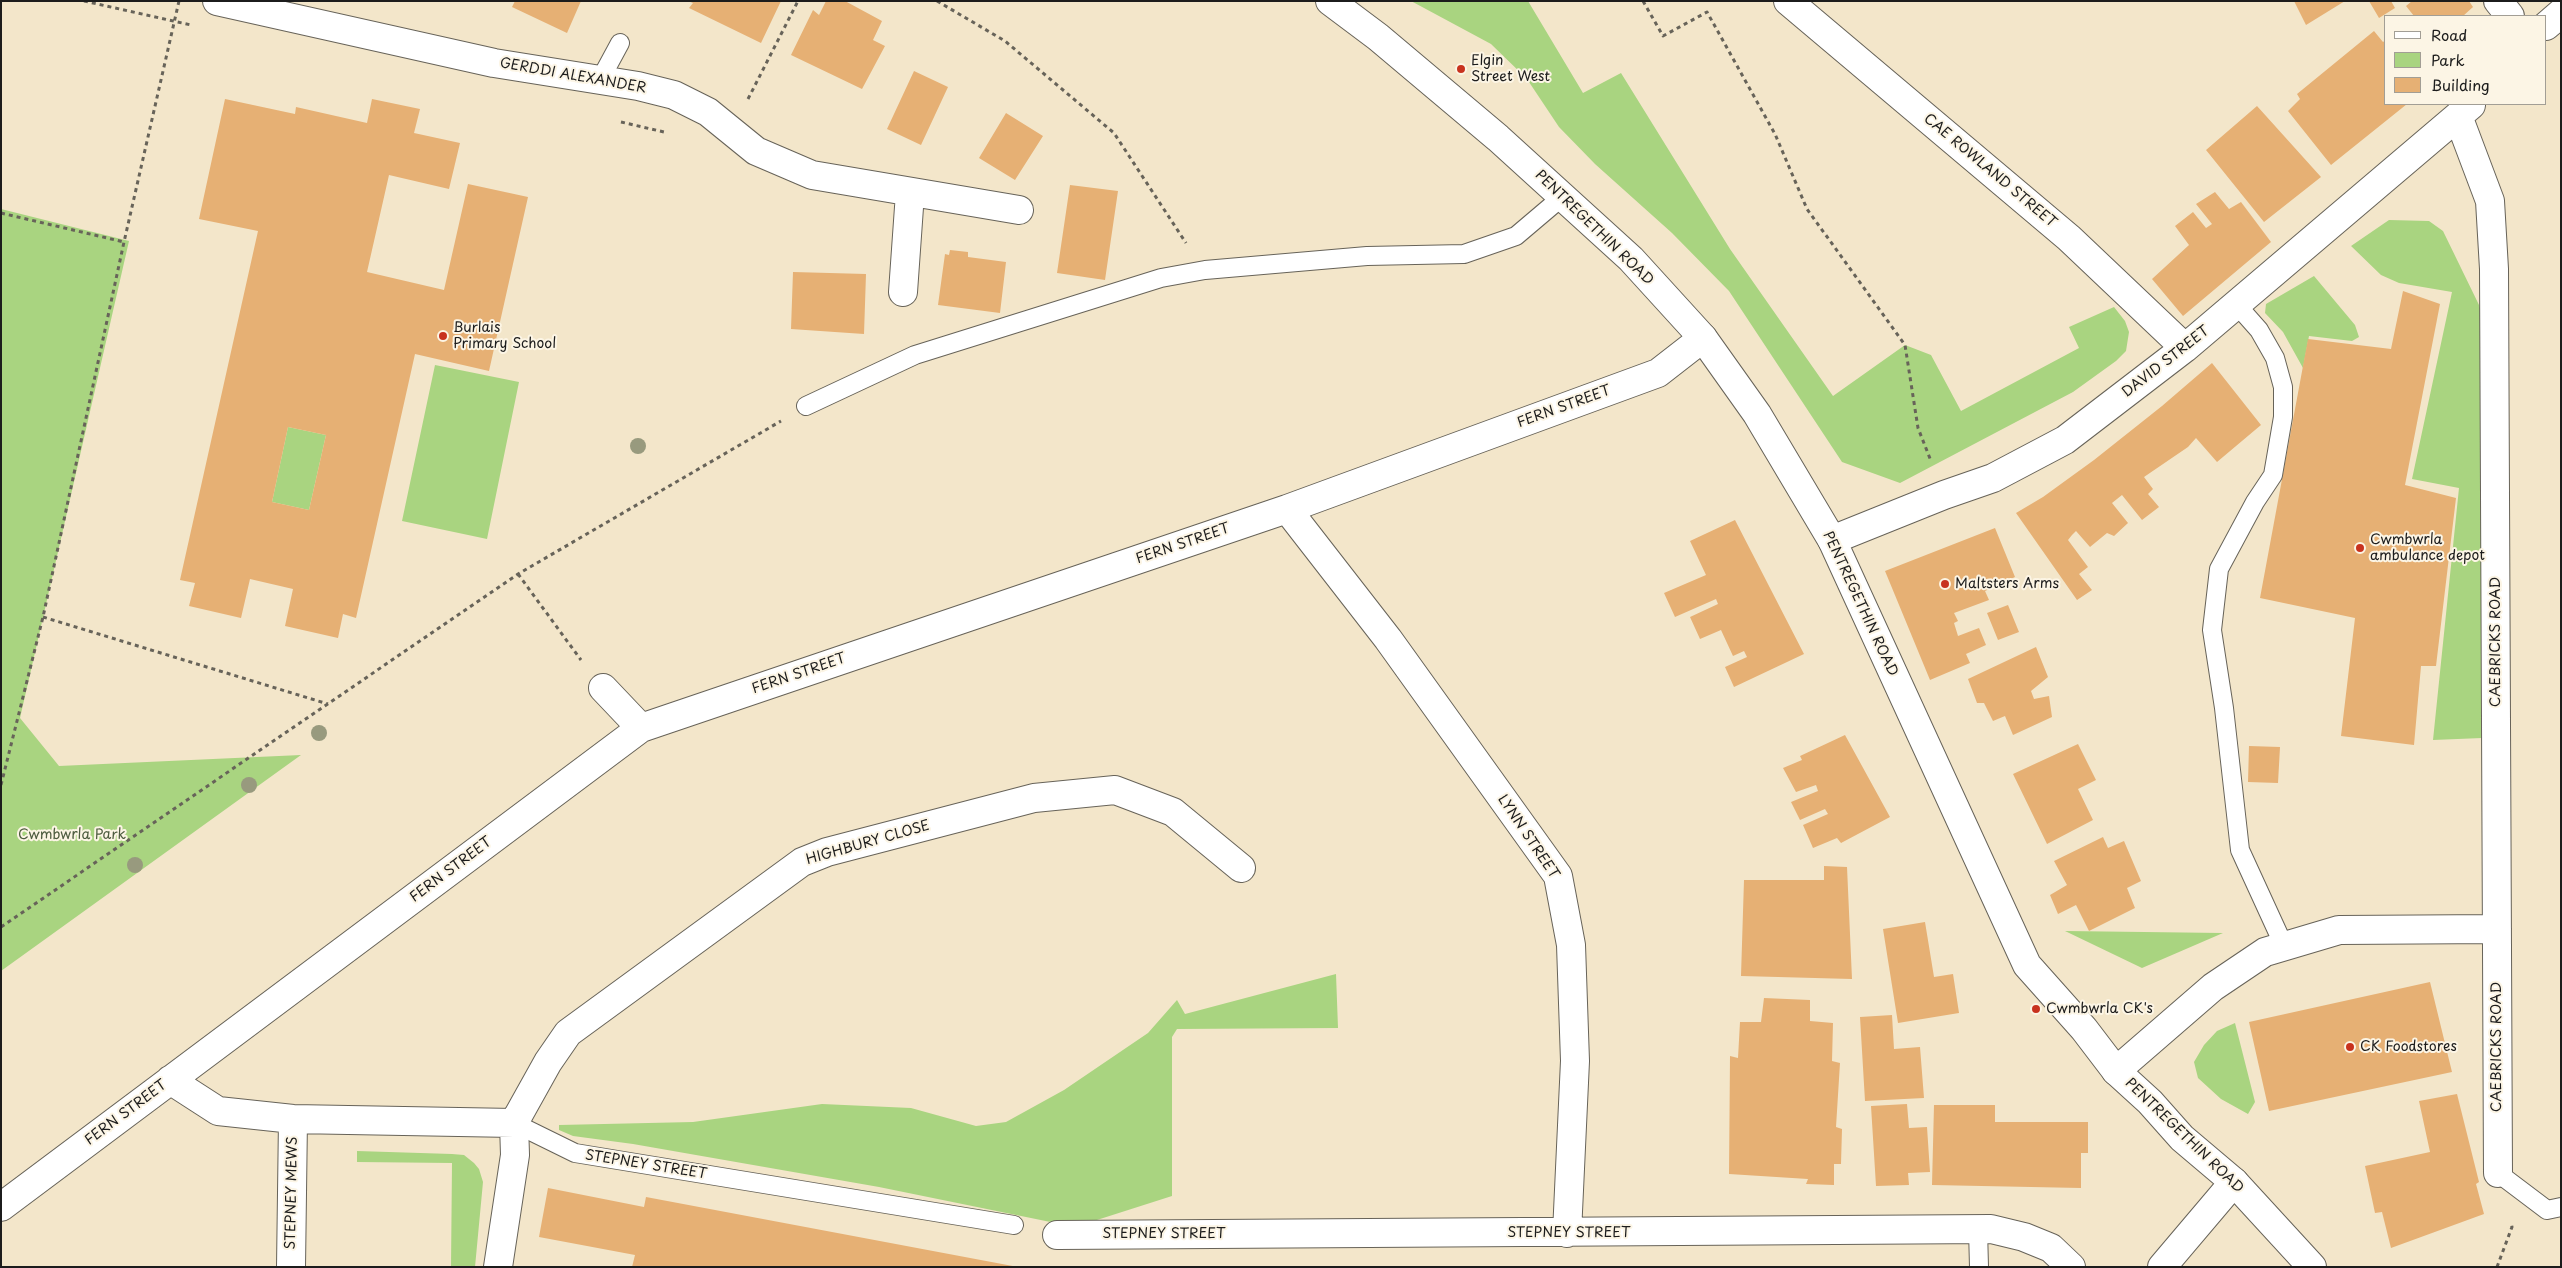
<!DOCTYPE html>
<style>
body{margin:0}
#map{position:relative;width:2562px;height:1268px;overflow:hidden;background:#f3e6ca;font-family:"Playpen Sans",sans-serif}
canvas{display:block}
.frame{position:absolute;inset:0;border:2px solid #1c1c1c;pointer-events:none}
.legend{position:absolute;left:2384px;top:15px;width:162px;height:90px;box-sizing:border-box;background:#fcf5e5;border:1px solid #a29e95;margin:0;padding:6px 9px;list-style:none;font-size:15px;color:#1c1c1c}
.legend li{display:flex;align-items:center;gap:10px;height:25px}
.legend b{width:25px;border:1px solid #a29e95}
</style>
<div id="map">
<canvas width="2562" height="1268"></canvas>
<div class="frame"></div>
<ul class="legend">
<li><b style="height:6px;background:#fff"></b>Road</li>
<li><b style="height:14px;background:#a9d480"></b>Park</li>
<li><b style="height:14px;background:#e6b074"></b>Building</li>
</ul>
</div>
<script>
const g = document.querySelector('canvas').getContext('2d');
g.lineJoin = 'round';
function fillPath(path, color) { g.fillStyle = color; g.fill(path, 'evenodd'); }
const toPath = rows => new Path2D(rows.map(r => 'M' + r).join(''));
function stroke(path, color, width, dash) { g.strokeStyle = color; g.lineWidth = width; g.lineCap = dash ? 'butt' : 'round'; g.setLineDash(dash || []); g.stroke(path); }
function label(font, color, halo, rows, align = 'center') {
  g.font = font + ' "Playpen Sans",sans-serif'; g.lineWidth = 4; g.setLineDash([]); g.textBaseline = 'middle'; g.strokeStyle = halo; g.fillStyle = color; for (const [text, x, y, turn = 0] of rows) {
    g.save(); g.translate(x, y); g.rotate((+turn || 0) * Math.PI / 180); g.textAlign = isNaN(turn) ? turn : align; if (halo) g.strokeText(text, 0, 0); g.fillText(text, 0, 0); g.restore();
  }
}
fillPath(toPath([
 [1411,1,1528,1,1583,93,1621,73,1730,249,1833,396,1905,345,1931,355,1961,411,2079,348,2069,327,2114,307,2125,321,2129,332,2126,351,2116,361,2073,392,1900,483,1842,462,1729,291,1672,233,1595,164,1559,127,1527,79,1491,44],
 [1,209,129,241,20,718,59,766,301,755,1,971],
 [2389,220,2429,221,2443,231,2479,305,2488,334,2482,738,2433,740,2459,488,2412,479,2452,292,2399,283,2381,275,2351,246],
 [2314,276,2355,325,2359,337,2352,341,2309,336,2303,368,2283,332,2265,313,2266,304],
 [435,365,519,382,487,539,402,521],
 [288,427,326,435,309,510,272,502],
 [2065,931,2223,933,2142,968],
 [1336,974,1338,1028,1177,1029,1172,1037,1172,1196,1075,1227,879,1187,633,1144,573,1136,559,1130,559,1125,693,1122,822,1104,911,1108,976,1126,1006,1122,1064,1090,1148,1033,1177,1000,1185,1014],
 [2235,1023,2255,1102,2248,1114,2221,1099,2198,1078,2194,1062,2204,1045,2217,1031],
 [357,1151,452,1154,464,1155,474,1163,479,1169,483,1182,475,1267,451,1267,452,1163,357,1162]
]), '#a9d480');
fillPath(toPath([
 [515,1,581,1,567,33,512,7],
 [688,1,781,1,761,43,689,8,693,3],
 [826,1,845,1,882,21,873,40,885,46,862,89,791,55,813,10,819,15],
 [2294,1,2345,1,2306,25],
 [2369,1,2391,1,2395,8,2379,18],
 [2412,1,2469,1,2473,7,2463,16,2414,16,2406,6],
 [2374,31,2383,42,2386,40,2386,104,2407,104,2331,165,2288,111,2300,99,2297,94],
 [914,71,948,87,921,145,887,129],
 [225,99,295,114,296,107,367,123,372,99,420,109,414,133,460,143,449,189,389,175,367,272,444,290,468,184,528,197,489,371,415,354,356,618,343,614,338,638,285,626,293,589,250,579,241,618,189,606,195,583,180,580,258,231,199,219],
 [288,427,326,435,309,510,272,502],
 [2257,106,2321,177,2264,222,2206,150],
 [1006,113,1043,136,1015,180,979,158],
 [1070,185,1118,191,1105,280,1057,273],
 [2215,192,2229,209,2241,202,2271,242,2183,316,2152,279,2189,245,2175,226,2193,212,2206,228,2212,224,2196,204],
 [950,250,968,252,968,257,1006,262,1000,313,938,305,945,254,949,255],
 [793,272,866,274,864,334,791,329],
 [2403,291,2440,304,2405,485,2456,498,2436,666,2421,666,2414,745,2341,736,2355,618,2260,598,2308,339,2391,349],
 [2212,363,2261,425,2217,462,2196,438,2188,447,2144,477,2153,489,2148,494,2159,507,2142,520,2122,495,2112,503,2128,523,2114,536,2107,533,2090,547,2076,531,2072,535,2068,540,2088,567,2079,574,2092,590,2077,600,2016,513,2043,497,2094,460,2162,406],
 [1735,520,1804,654,1734,687,1725,667,1747,657,1744,651,1733,656,1721,630,1700,639,1690,617,1718,604,1716,599,1675,617,1664,593,1706,575,1690,541],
 [1995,528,2015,577,1985,591,1989,600,1954,613,1958,621,1954,623,1958,636,1979,628,1986,645,1966,654,1970,663,1930,680,1885,571],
 [2008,605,2019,632,1998,640,1987,613],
 [2036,647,2048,677,2031,691,2034,699,2049,696,2052,717,2013,735,2005,716,1993,721,1984,703,1977,703,1968,679],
 [1845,735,1890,817,1841,843,1837,838,1813,848,1803,825,1828,814,1825,809,1800,820,1791,802,1818,791,1816,785,1796,792,1783,768,1802,760,1800,756],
 [2078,744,2096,780,2078,789,2093,820,2047,844,2013,774],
 [2249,746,2280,747,2278,783,2248,782],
 [2103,837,2108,848,2124,841,2141,881,2127,888,2135,908,2089,931,2076,905,2058,914,2050,895,2067,885,2054,861],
 [1824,866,1847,867,1852,979,1741,976,1744,880,1824,880],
 [1925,922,1934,977,1953,974,1959,1013,1898,1023,1883,929],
 [2430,982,2452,1072,2269,1111,2249,1022],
 [1764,998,1810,1000,1810,1021,1833,1023,1832,1061,1840,1063,1836,1127,1842,1129,1841,1164,1834,1164,1834,1185,1806,1184,1808,1179,1729,1174,1730,1056,1738,1058,1740,1022,1761,1022],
 [1892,1015,1894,1049,1920,1047,1924,1098,1865,1101,1860,1017],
 [2457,1094,2479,1182,2476,1184,2484,1214,2391,1248,2382,1212,2375,1213,2365,1166,2430,1152,2419,1101],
 [1907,1104,1909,1128,1927,1127,1930,1172,1908,1173,1909,1185,1876,1186,1871,1106],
 [1934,1105,1995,1105,1995,1122,2088,1122,2088,1153,2081,1153,2081,1188,1932,1185],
 [548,1188,644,1207,646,1197,1018,1267,632,1267,635,1255,539,1237]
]), '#e6b074');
const lane = toPath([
 [600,80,620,43],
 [2236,304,2259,330,2275,358,2283,387,2283,417,2273,475,2255,502,2219,569,2212,630,2224,708,2240,850,2284,946],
 [806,406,915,355,1161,278,1205,270,1367,256,1464,254,1516,236,1562,197],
 [514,1123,575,1153,1014,1225],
 [2498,1173,2547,1210,2561,1207],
 [1978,1229,1979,1267]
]);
const street = toPath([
 [217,1,494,63,638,86,674,95,708,112,756,151,812,175,1019,210],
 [1788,1,2069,238,2185,348],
 [2498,1,2510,16],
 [2546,26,2561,13],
 [2458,116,2490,201,2494,269,2498,1173],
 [903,292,910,193],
 [1287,509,1388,639,1558,876,1571,945,1575,1061,1567,1233],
 [1832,540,1944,495,1993,478,2065,440,2185,348,2471,105],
 [603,688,641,728],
 [2116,1071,2213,987,2265,952,2339,930,2497,929],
 [170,1080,218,1111,293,1119,514,1123],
 [514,1123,548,1062,568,1033,802,862,827,852,1034,798,1115,790,1173,812,1241,868],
 [1,1207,641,728,1287,509,1658,373,1703,338],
 [1057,1235,1991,1229,2024,1237,2051,1248,2071,1267],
 [291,1267,293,1119],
 [498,1267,515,1155,514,1123],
 [2162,1267,2234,1182]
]);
const secondary = toPath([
 [1330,1,1378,37,1498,138,1631,259,1703,338,1757,414,1832,540,2027,965,2084,1029,2116,1071,2150,1102,2182,1138,2234,1182,2312,1267]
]);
stroke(lane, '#676359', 20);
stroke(street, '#676359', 30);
stroke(secondary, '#676359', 30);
stroke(toPath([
 [84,1,191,25],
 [937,1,1005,41,1114,133,1186,243],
 [1643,1,1663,36,1707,12,1775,134,1807,209,1905,345,1918,428,1931,461],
 [748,99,798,1],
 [621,122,664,132],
 [1,213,124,242],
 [518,574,581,660],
 [43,617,328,704],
 [1,785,43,617,124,242,179,1],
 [1,927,518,574,781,421],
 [2497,1267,2512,1227,2511,1222]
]), '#676359', 3, [4, 4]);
stroke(lane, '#fff', 18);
stroke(street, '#fff', 28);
stroke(secondary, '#fff', 28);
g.fillStyle = '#989a7e';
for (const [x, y] of [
 [638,446],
 [319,733],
 [249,785],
 [135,865]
]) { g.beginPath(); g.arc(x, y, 8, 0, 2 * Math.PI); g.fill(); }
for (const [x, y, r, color] of [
 [1461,69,5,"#c8321e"],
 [443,336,5,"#c8321e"],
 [2360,548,5,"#c8321e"],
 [1945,584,5,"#c8321e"],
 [2036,1009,5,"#c8321e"],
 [2350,1047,5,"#c8321e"]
]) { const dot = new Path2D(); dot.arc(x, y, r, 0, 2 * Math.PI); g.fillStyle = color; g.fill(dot); stroke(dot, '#fcf5e5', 2); }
label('14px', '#1c1c1c', '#fcf5e5', [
 ["Elgin",1471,61],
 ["Street West",1471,77],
 ["Burlais",453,328],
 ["Primary School",453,344],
 ["Cwmbwrla",2370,540],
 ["ambulance depot",2370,556],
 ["Maltsters Arms",1955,584],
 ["Cwmbwrla CK's",2046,1009],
 ["CK Foodstores",2360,1047]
], 'left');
label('14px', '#1c1c1c', '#fcf5e5', [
 ["GERDDI ALEXANDER",573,76,10],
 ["CAE ROWLAND STREET",1990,171,40],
 ["PENTREGETHIN ROAD",1594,228,44],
 ["DAVID STREET",2166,362,-38],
 ["FERN STREET",1564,407,-20],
 ["FERN STREET",1183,544,-19],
 ["PENTREGETHIN ROAD",1860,604,65],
 ["CAEBRICKS ROAD",2496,642,-90],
 ["FERN STREET",799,674,-19],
 ["LYNN STREET",1528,837,56],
 ["HIGHBURY CLOSE",868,843,-16],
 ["FERN STREET",451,870,-37],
 ["CAEBRICKS ROAD",2497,1047,-90],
 ["FERN STREET",126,1113,-37],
 ["PENTREGETHIN ROAD",2184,1136,44],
 ["STEPNEY STREET",646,1165,9],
 ["STEPNEY MEWS",292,1193,-89],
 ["STEPNEY STREET",1569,1233],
 ["STEPNEY STREET",1164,1234]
]);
label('14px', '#4d5c3f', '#fcf5e5', [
 ["Cwmbwrla Park",72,835]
]);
</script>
